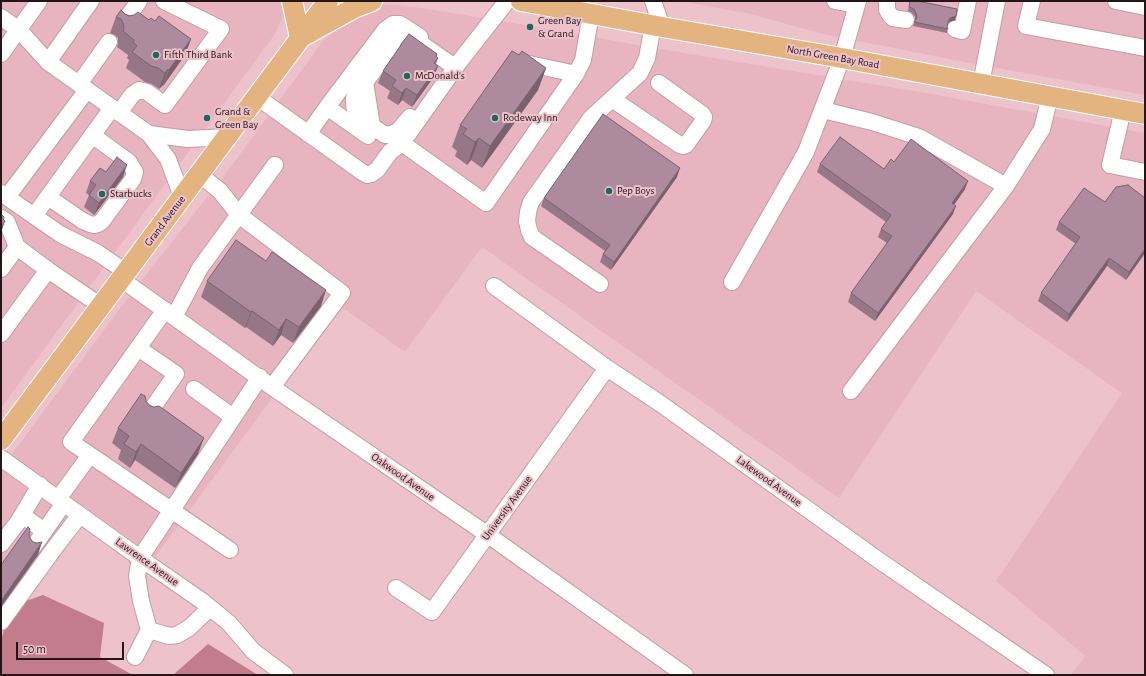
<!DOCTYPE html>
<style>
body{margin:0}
#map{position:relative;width:1146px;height:676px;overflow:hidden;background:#edc2cb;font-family:"Alegreya Sans",sans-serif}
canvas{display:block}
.frame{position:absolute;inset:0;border:2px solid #241519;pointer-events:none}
.scale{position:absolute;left:16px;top:642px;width:108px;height:18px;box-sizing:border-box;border:2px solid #241519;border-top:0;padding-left:5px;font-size:12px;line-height:14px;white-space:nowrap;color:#241519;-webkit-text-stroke:3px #edc2cb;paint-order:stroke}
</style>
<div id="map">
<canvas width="1146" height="676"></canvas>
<div class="frame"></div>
<div class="scale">50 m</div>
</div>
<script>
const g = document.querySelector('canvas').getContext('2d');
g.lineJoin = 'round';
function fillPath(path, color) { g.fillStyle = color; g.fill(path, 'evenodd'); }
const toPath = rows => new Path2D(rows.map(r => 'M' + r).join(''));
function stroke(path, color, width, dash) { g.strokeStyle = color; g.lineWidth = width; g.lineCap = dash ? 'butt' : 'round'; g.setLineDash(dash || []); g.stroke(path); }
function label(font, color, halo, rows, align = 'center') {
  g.font = font + ' "Alegreya Sans",sans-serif'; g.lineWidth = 4; g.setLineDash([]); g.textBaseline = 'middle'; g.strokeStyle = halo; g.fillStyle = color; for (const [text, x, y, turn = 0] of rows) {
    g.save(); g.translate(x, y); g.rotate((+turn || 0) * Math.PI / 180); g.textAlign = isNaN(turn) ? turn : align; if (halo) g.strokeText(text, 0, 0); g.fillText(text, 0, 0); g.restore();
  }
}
fillPath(toPath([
 [1,1,283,1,285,4,284,14,275,34,1,408],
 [680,1,1145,1,1145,95,970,63,823,34,751,14],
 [383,4,415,7,513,23,701,56,926,93,1145,133,1145,675,1071,675,1085,656,996,581,1122,393,976,291,839,498,482,247,405,352,340,306,155,557,84,506,5,611,1,608,1,469,121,307,233,164,323,41,339,24,362,10]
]), '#e8b4bf');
fillPath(toPath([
 [43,595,104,623,100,657,133,675,1,675,1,642,9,607],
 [208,644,258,675,173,675]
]), '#c27c8c');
const minor = toPath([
 [653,1,662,27],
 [835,1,856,5],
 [887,1,887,10,890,15,893,18,906,20],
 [1032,1,1026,26,1145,48],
 [1116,1,1145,7],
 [1,17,19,30,48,62,149,134,168,159,182,197],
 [124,22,139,1],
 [955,29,962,31,968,1],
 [1,54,39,1],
 [48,62,91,1],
 [525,63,576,74],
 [365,82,372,126],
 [79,84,109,42],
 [981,84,997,1],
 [257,97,362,172,367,175,371,174,377,170,390,152,402,143,460,61,507,1],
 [612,99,680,145,683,146,686,145,703,121,704,117,702,114,659,83],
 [327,107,368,136],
 [823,110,872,122,919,137,1006,186],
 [1123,110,1110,165,1145,172],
 [119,113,132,95,139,90,147,92,165,105,221,29,164,1],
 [410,117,398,131,391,134,385,135,359,117,355,111,354,103,354,98,357,93,393,45,398,39,403,37,408,36,413,38,449,63],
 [149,134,188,139,227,137],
 [308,134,327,107,385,30,393,24,400,24,420,37],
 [402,143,486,203,576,74,583,60,591,14],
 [199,174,220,191,239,215,342,293,272,387],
 [1,193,60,234,98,253,126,272],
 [7,197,87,90],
 [48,197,83,221,90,224,94,225,98,224,102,221,133,179,135,172,129,162,92,135],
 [34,216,112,108],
 [1,218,7,222,17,247],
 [1,269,17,247,48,270],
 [121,279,272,387,488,535,685,675],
 [732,282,806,152,842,58,858,1],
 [600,284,532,237,529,230,527,221,528,212,531,202,591,118,640,73,647,58,653,25],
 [494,286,607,368,661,404,877,559,1046,675],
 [165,310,71,442,230,550],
 [174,317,200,268,275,165],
 [1,334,48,270,101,306],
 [138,348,176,374,149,413],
 [194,389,233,417],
 [851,391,1006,186,1042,129,1050,96],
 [1,458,140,558,202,601,229,623,253,651,285,675],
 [58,499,90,455],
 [22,515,44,531],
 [1,544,18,522,40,485],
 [34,546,64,503],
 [396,588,432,612,607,368],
 [1,622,56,546,80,515],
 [149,630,169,636,177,635,189,628,210,608],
 [135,657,149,630,141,601,137,576,140,558,260,377]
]);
const major = toPath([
 [292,1,300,38],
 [521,1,662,27,842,58,1145,114],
 [305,35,354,8,372,1],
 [1,440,328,1]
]);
stroke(minor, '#c59ba4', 18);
stroke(major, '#fff', 22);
stroke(minor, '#fff', 16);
stroke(major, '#e3b47f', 20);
fillPath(toPath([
 [910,1,955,20,949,22,947,24,947,27,948,29,947,33,913,26,915,21,915,17,912,13,908,11],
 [125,14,149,20,155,21,191,39,185,55,163,86,163,85,159,89,152,84,145,82,126,68,129,60,127,58,128,55,117,47,118,43,118,38,115,35,110,33,116,17],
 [401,44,437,54,436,57,438,58,436,64,438,66,433,78,412,107,402,100,398,105,387,98,390,91,378,83,383,71,400,47],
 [519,55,546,68,538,90,482,168,471,160,467,165,455,156,457,151,452,147,460,125],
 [894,162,965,189,954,205,953,214,875,321,848,302,851,293,887,243,878,237,881,229,886,222,817,172,820,164,884,169],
 [106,172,123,177,94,215,84,207,89,195,86,193,90,181],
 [677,177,611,270,600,262,603,254,605,251,541,206,544,198],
 [1059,222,1145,253,1126,280,1107,266,1067,322,1038,301,1041,293,1076,244,1056,230],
 [207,281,321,306,293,343,281,335,273,346,246,327,245,328,201,297],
 [146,401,149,405,198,454,175,488,135,460,130,468,118,459,121,450,112,443,118,428]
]), '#967788');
fillPath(toPath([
 [956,16,955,20,949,22,946,26,950,18],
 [191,39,185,55,163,86,169,70],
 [438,66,433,78,412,107,417,95],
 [546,68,538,90,482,168,490,146],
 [168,69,163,85,159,89,165,73],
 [406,88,402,100,398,105,402,93],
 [479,138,471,160,467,165,475,142],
 [127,165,123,177,94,215,99,203],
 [680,168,677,177,611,270,614,262],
 [968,181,965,189,949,212,952,203],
 [956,206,953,214,875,321,878,313],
 [5,221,1,233,1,227],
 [1145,249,1145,253,1126,280,1129,272],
 [1109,258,1107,266,1067,322,1069,314],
 [326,290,321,306,293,343,299,327],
 [252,311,246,327,245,328,251,312],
 [286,319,281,335,273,346,279,330],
 [204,438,198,454,175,488,181,473],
 [141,444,135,460,130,468,136,452],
 [42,542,38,555,1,607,1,601]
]), '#7a616f');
const building = toPath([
 [910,1,917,1,957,9,956,16,950,18,948,22,947,27,948,29,914,22,917,18,916,13,914,9,909,7,910,1],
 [121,10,125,14,129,16,134,15,138,12,149,20,151,18,155,21,159,16,191,39,169,70,168,69,165,73,158,68,151,66,132,52,137,46,133,42,134,40,123,31,124,28,123,23,121,19,116,17,121,10],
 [409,34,437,54,436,56,438,58,434,63,438,66,417,95,406,88,402,93,392,86,396,80,383,71,401,45,401,44,409,34],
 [512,51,519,55,522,51,546,68,490,146,479,138,475,142,463,134,467,129,460,125,512,51],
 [603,114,680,168,614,262,603,254,610,245,544,198,603,114],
 [840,137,884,169,891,159,894,162,911,139,968,181,952,203,956,206,878,313,851,293,892,236,881,229,891,215,820,164,840,137],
 [117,157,127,165,99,203,89,195,96,185,90,181,100,168,106,172,117,157],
 [1128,185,1145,198,1145,249,1129,272,1109,258,1069,314,1041,293,1080,237,1059,222,1084,188,1105,202,1116,187,1128,185],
 [1,214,4,217,3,219,5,221,1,227,1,214],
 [236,240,266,261,272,252,326,290,299,327,286,319,279,330,252,311,251,312,207,281,236,240],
 [141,394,145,396,146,401,149,405,154,407,159,406,204,438,181,473,141,444,136,452,124,444,129,436,118,428,141,394],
 [28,527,30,529,29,534,30,538,33,542,37,543,42,542,1,601,1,565,28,527]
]);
fillPath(building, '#ae8a9e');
stroke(building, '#7a616f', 1);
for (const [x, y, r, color] of [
 [530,27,4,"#1d675f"],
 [156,55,4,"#1d675f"],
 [407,76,4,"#1d675f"],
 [207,118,4,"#1d675f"],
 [495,118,4,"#1d675f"],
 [609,191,4,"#1d675f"],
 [102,194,4,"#1d675f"]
]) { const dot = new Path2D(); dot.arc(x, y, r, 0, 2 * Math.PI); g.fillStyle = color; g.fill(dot); stroke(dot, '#edc2cb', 1.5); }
label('11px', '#241519', '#edc2cb', [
 ["Green Bay",538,21],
 ["& Grand",538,34],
 ["Fifth Third Bank",164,55],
 ["McDonald's",415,76],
 ["Grand &",215,112],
 ["Green Bay",215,125],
 ["Rodeway Inn",503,118],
 ["Pep Boys",617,191],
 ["Starbucks",110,194]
], 'left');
label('11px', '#241519', '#edc2cb', [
 ["North Green Bay Road",833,57,10],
 ["Grand Avenue",165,221,-53],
 ["Oakwood Avenue",403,477,35],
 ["Lakewood Avenue",769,481,36],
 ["University Avenue",507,508,-54],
 ["Lawrence Avenue",147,562,35]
]);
</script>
